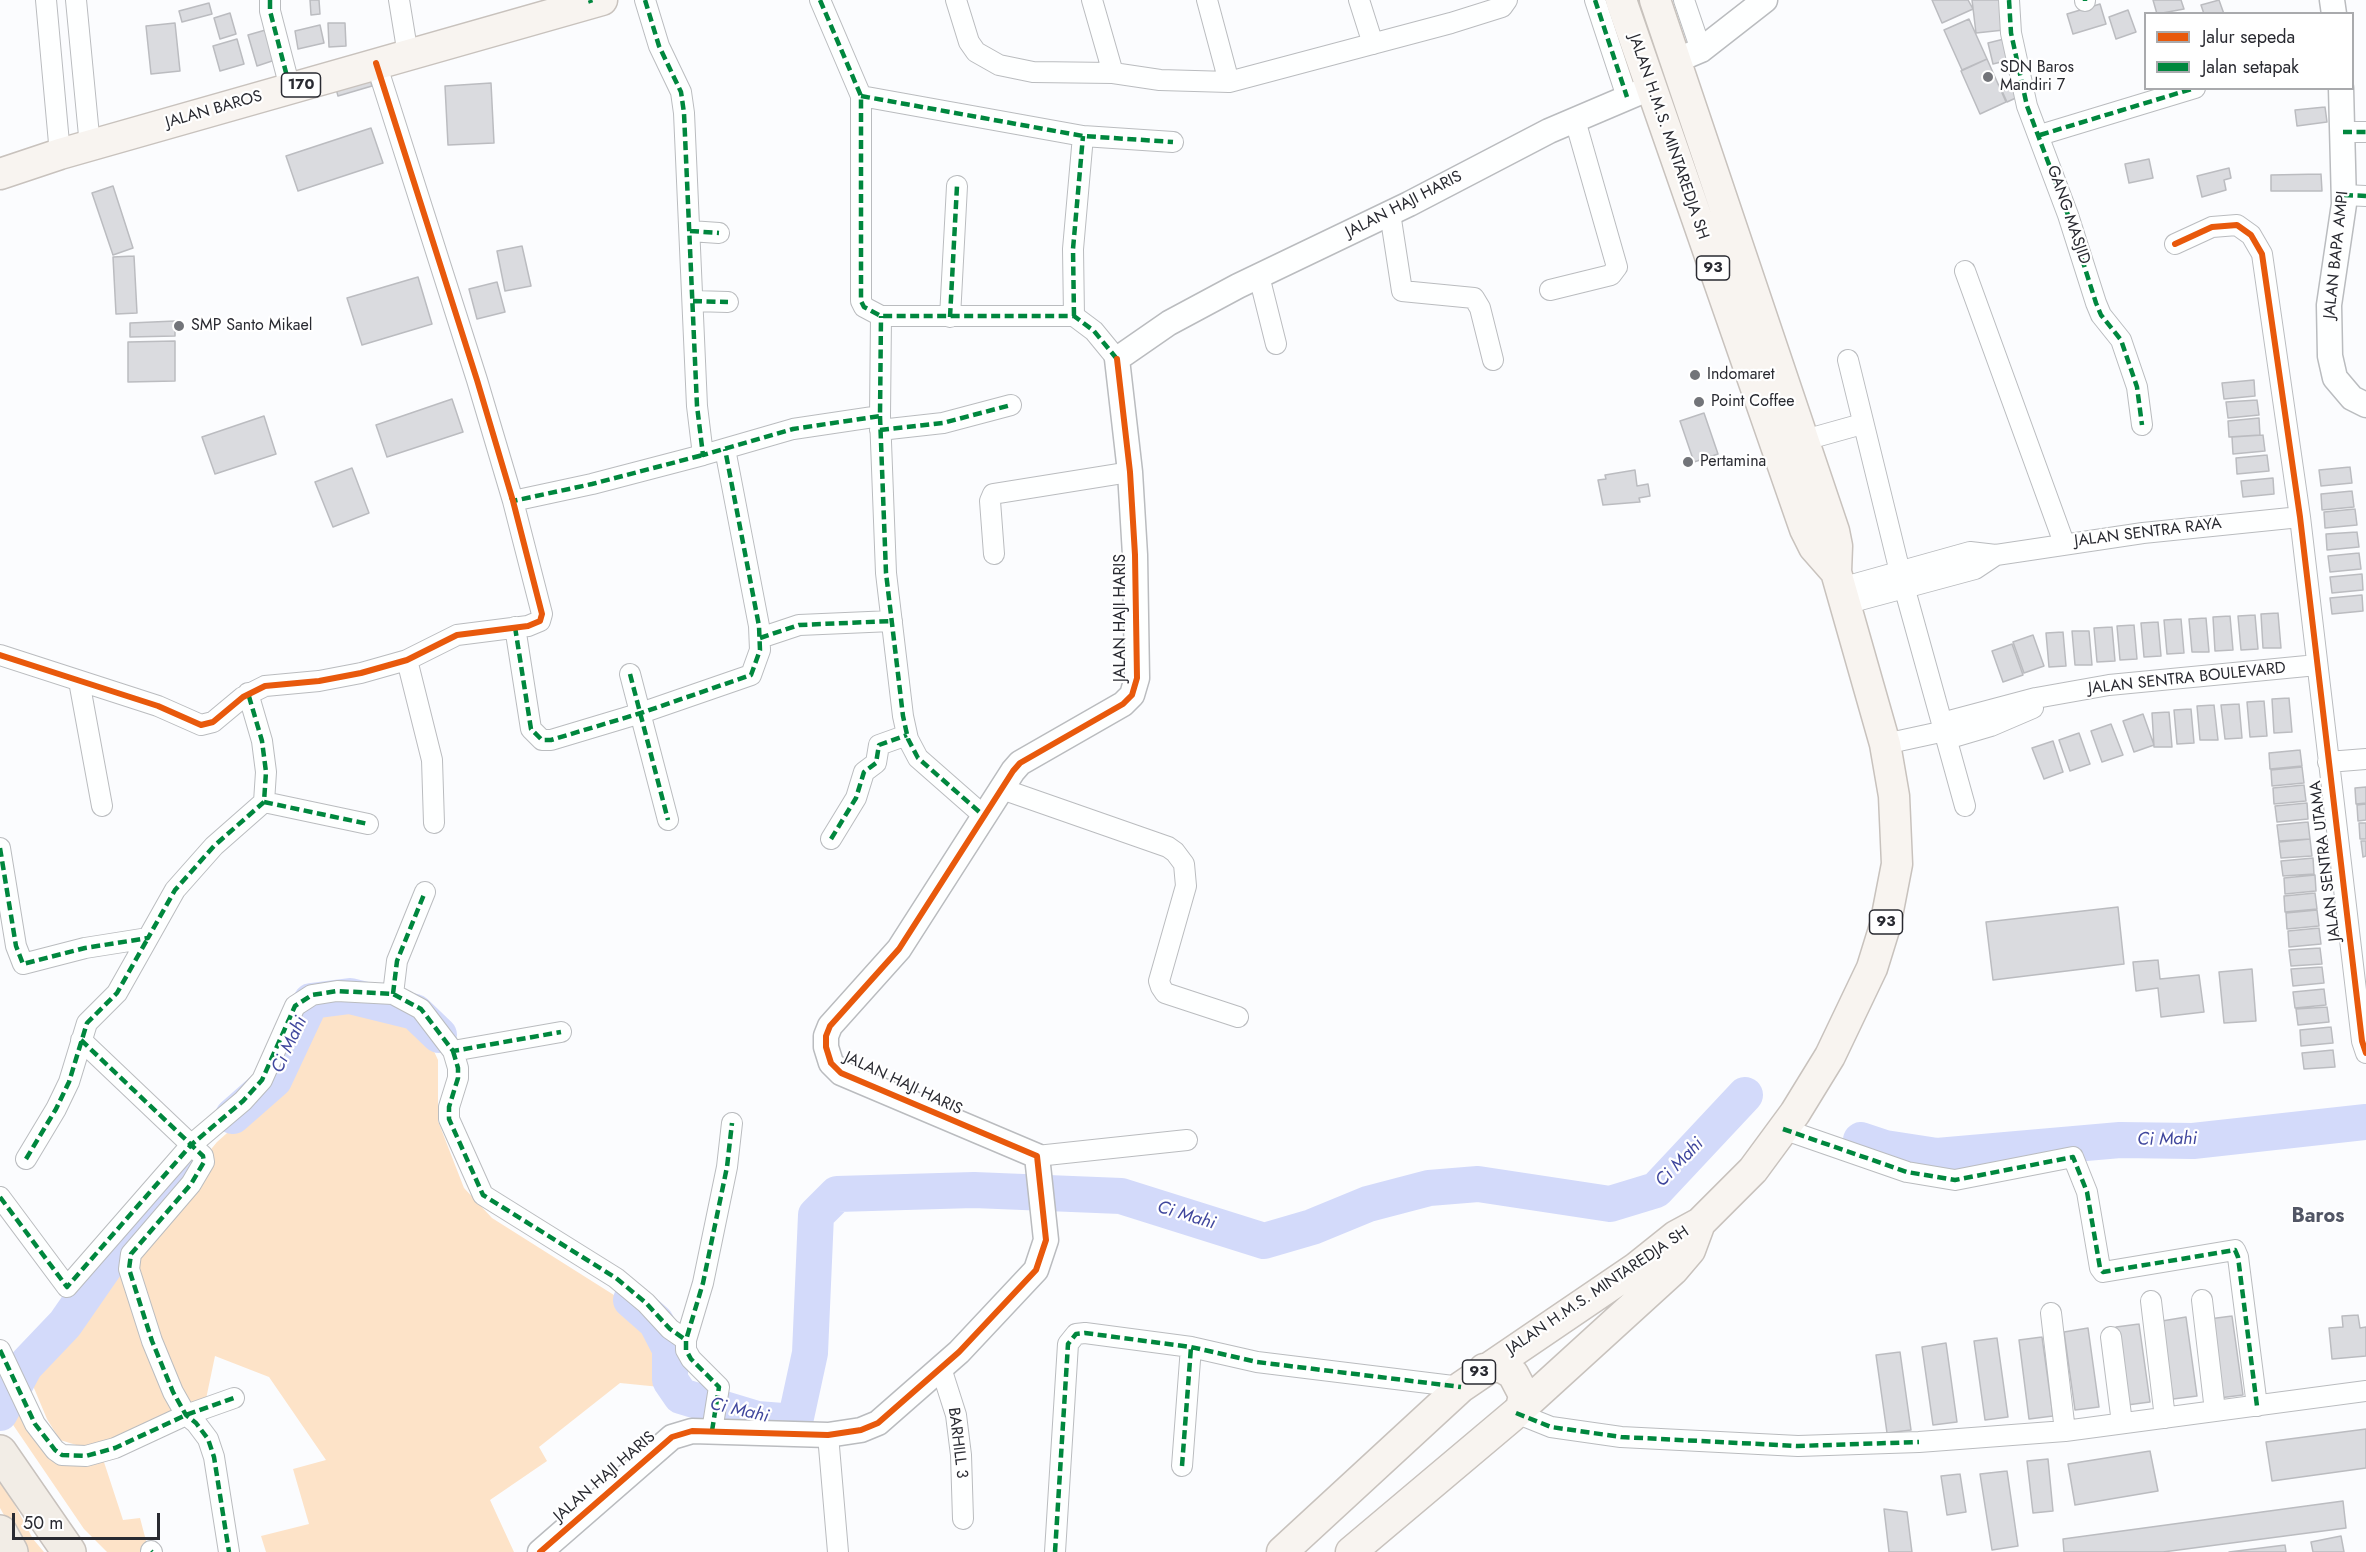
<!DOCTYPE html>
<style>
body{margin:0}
#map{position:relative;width:2366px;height:1552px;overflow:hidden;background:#fbfcfe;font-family:Jost,sans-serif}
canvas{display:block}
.legend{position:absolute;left:2144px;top:12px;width:210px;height:78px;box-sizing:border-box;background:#fff;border:2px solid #a9aaad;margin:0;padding:8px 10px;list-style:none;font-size:18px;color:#292a31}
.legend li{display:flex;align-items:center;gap:12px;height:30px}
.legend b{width:30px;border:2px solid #a9aaad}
.scale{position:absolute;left:12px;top:1513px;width:148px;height:27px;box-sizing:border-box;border:3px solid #292a31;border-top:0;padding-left:8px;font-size:18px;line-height:21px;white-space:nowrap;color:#292a31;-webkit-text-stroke:4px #fff;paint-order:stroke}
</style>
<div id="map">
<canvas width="2366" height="1552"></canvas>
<ul class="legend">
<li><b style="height:8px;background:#e8590c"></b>Jalur sepeda</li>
<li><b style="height:8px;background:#00873e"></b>Jalan setapak</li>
</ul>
<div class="scale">50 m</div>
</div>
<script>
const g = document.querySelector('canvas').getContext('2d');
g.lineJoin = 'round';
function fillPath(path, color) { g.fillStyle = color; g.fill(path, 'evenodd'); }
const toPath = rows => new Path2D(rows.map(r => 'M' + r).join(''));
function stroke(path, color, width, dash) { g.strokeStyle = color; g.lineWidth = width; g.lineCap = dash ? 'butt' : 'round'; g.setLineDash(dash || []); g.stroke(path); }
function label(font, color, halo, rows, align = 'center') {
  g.font = font + ' Jost,sans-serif'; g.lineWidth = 4.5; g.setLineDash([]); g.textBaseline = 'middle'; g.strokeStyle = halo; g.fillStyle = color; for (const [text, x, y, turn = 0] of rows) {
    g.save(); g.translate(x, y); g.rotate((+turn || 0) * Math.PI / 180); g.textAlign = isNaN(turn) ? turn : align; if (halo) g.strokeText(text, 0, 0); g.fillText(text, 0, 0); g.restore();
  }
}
fillPath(toPath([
 [348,1004,399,1013,424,1030,438,1060,438,1121,464,1188,492,1218,625,1302,659,1344,666,1361,660,1387,620,1383,539,1447,547,1461,490,1500,514,1552,266,1552,261,1536,309,1524,293,1469,326,1460,269,1377,215,1356,206,1399,126,1436,83,1447,60,1440,47,1419,31,1381,87,1312,132,1245,217,1142,273,1092,300,1055,316,1009],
 [16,1394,54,1456,102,1456,123,1520,140,1518,149,1552,107,1552,84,1529,5,1413],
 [0,1477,33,1539,44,1552,25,1552,0,1508]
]), '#fde3c8');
stroke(toPath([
 [233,1116,274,1080,311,1001,350,996,415,1012,439,1035],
 [1861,1140,1885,1148,1937,1156,2120,1140,2193,1141,2366,1122],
 [631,1300,656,1322,670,1349,670,1380,681,1396,757,1419,795,1422,810,1353,816,1215,837,1194,974,1190,1121,1196,1264,1241,1312,1227,1368,1204,1429,1188,1478,1184,1610,1204,1656,1190,1745,1095],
 [0,1413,25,1366,65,1324,119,1246,147,1220,168,1183,192,1156]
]), '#d3dafa', 36);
const building = toPath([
 [310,0,319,0,320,14,311,15,310,0],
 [1932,0,1968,0,1973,9,1942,23,1932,0],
 [1972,0,2001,0,2004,30,1976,33,1972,0],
 [2153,0,2181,0,2184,9,2157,14,2153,0],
 [2219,0,2224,14,2204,14,2201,5,2219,0],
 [209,3,212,14,182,22,179,11,209,3],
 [2100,4,2106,24,2073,34,2067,14,2100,4],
 [2128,10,2136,32,2116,39,2109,17,2128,10],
 [230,13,236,34,220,39,214,18,230,13],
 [1969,19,1987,59,1962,70,1944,30,1969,19],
 [175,23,180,71,151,74,146,26,175,23],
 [328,23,345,23,346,46,329,47,328,23],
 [320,25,324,43,298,49,295,31,320,25],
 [269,29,278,59,257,66,248,35,269,29],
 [237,39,244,64,220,71,213,46,237,39],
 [2004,39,2009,60,1993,64,1988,43,2004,39],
 [1987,59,2006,102,1980,114,1961,71,1987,59],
 [369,75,372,86,338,96,335,85,369,75],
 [491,83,494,143,448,145,445,86,491,83],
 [2013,86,2018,97,2007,102,2002,91,2013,86],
 [2325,107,2327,122,2297,126,2295,110,2325,107],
 [371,128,383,163,298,191,286,156,371,128],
 [2149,159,2153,178,2129,183,2125,164,2149,159],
 [2229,168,2231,178,2224,180,2226,190,2202,197,2197,176,2229,168],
 [2321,174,2322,191,2271,191,2271,175,2321,174],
 [113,186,133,248,113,255,92,193,113,186],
 [522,246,531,286,505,291,497,251,522,246],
 [134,256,137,313,116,314,113,257,134,256],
 [418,277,432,324,362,345,347,298,418,277],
 [497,282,505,312,477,319,469,289,497,282],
 [175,321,175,336,130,337,130,323,175,321],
 [175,341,175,381,128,382,128,342,175,341],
 [2254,380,2255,396,2224,399,2222,383,2254,380],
 [452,399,463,432,387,457,376,425,452,399],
 [2257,400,2259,415,2228,418,2226,402,2257,400],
 [1704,413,1718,454,1694,462,1680,421,1704,413],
 [264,416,276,454,215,474,202,437,264,416],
 [2259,418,2260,435,2229,437,2228,421,2259,418],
 [2263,435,2265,451,2233,454,2232,437,2263,435],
 [2267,455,2269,471,2237,474,2236,458,2267,455],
 [2350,467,2352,483,2321,486,2319,470,2350,467],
 [352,468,369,513,333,527,315,482,352,468],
 [1635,470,1637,486,1648,484,1650,496,1639,498,1640,502,1603,505,1598,480,1606,479,1605,475,1635,470],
 [2273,478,2274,494,2243,497,2241,481,2273,478],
 [2352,491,2354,507,2322,510,2321,494,2352,491],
 [2355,509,2357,525,2325,528,2324,512,2355,509],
 [2357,532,2359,547,2327,550,2326,534,2357,532],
 [2359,553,2361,569,2330,572,2328,556,2359,553],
 [2362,574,2363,590,2332,593,2330,577,2362,574],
 [2362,595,2363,611,2332,614,2330,598,2362,595],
 [2278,613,2281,648,2263,648,2261,614,2278,613],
 [2255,615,2258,649,2241,650,2238,616,2255,615],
 [2230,616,2233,650,2215,651,2213,617,2230,616],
 [2206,618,2209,652,2192,652,2189,619,2206,618],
 [2181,619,2184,653,2167,654,2164,620,2181,619],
 [2158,622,2161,656,2144,657,2141,623,2158,622],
 [2134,625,2137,659,2120,660,2117,626,2134,625],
 [2112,627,2115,661,2097,662,2094,628,2112,627],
 [2072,631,2089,631,2092,665,2075,665,2072,631],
 [2063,632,2066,666,2049,667,2046,633,2063,632],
 [2033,635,2044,666,2024,673,2013,642,2033,635],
 [2012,644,2023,675,2003,682,1992,651,2012,644],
 [2289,698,2292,732,2274,733,2272,699,2289,698],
 [2264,701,2267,736,2250,737,2247,702,2264,701],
 [2239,704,2242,738,2225,739,2221,705,2239,704],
 [2214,705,2218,740,2200,740,2197,706,2214,705],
 [2191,709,2194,743,2177,744,2174,710,2191,709],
 [2169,712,2172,747,2154,747,2152,713,2169,712],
 [2143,714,2154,745,2134,752,2123,721,2143,714],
 [2111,724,2123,755,2102,762,2091,731,2111,724],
 [2079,733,2090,764,2070,771,2059,740,2079,733],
 [2053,741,2063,772,2044,779,2032,748,2053,741],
 [2300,750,2302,766,2270,769,2269,753,2300,750],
 [2302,767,2304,783,2272,786,2271,770,2302,767],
 [2304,785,2306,801,2274,804,2273,788,2304,785],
 [2366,787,2366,803,2356,804,2355,788,2366,787],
 [2307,803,2308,819,2277,822,2275,806,2307,803],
 [2366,804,2366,820,2358,821,2357,805,2366,804],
 [2308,822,2310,839,2279,841,2277,825,2308,822],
 [2359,823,2366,823,2366,839,2360,839,2359,823],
 [2310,839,2312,856,2281,858,2279,842,2310,839],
 [2361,841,2366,841,2366,856,2363,857,2361,841],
 [2313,858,2314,874,2283,876,2281,861,2313,858],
 [2315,875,2316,891,2285,894,2284,878,2315,875],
 [2315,893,2317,909,2285,912,2284,896,2315,893],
 [2118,907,2124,964,1993,980,1986,922,2118,907],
 [2317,910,2319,926,2287,929,2286,913,2317,910],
 [2319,928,2321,944,2289,947,2288,931,2319,928],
 [2320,948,2322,964,2291,966,2289,950,2320,948],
 [2158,960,2160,979,2199,975,2204,1012,2161,1017,2158,988,2136,991,2133,962,2158,960],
 [2322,967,2324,983,2293,986,2291,969,2322,967],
 [2252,969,2256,1021,2224,1023,2219,972,2252,969],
 [2324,989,2326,1005,2295,1008,2293,992,2324,989],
 [2327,1007,2329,1022,2298,1025,2296,1009,2327,1007],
 [2331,1027,2333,1043,2301,1046,2300,1030,2331,1027],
 [2333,1050,2335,1067,2304,1069,2302,1053,2333,1050],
 [2358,1315,2360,1328,2366,1327,2366,1356,2332,1359,2329,1328,2343,1327,2342,1316,2358,1315],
 [2232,1316,2243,1395,2219,1398,2209,1319,2232,1316],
 [2186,1317,2197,1396,2173,1399,2162,1321,2186,1317],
 [2139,1324,2150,1402,2127,1405,2116,1327,2139,1324],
 [2088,1328,2099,1407,2075,1410,2064,1332,2088,1328],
 [2042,1337,2053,1416,2029,1419,2019,1340,2042,1337],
 [1997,1338,2008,1417,1985,1420,1974,1341,1997,1338],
 [1946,1343,1957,1422,1933,1425,1922,1347,1946,1343],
 [1900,1352,1911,1430,1887,1433,1876,1355,1900,1352],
 [2366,1429,2366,1468,2272,1481,2266,1442,2366,1429],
 [2150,1451,2158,1491,2075,1505,2068,1464,2150,1451],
 [2048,1459,2053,1511,2033,1513,2027,1461,2048,1459],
 [2007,1471,2018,1546,1992,1550,1980,1474,2007,1471],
 [1960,1474,1966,1512,1947,1515,1941,1476,1960,1474],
 [2343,1501,2346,1528,2163,1552,2064,1552,2063,1539,2343,1501],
 [1884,1509,1907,1512,1912,1552,1889,1552,1884,1509],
 [2341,1536,2344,1552,2313,1552,2311,1542,2341,1536],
 [2285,1545,2286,1552,2229,1552,2285,1545]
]);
fillPath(building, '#dadbdf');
stroke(building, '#bbbcc0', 1.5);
const minor = toPath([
 [46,0,60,154],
 [76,0,90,146],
 [270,0,270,11,290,88],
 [399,0,408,55],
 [645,0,659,46,681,92,684,113,697,406,703,455,793,429,880,416,881,316],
 [820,0,861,96,861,301,864,307,881,316,1074,316,1094,331,1117,359],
 [956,0,969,42,976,52,999,65,1033,72,1113,73,1160,80,1229,82,1451,23,1502,7,1507,0],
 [1092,0,1113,73],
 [1207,0,1229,82],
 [1359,0,1373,44],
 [1595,0,1627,97],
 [1684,0,1701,50],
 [2009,0,2011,33,2027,106,2068,215,2096,303,2101,315,2121,340,2137,387,2142,425],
 [2085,0,2085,1],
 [861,96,1083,136,1173,142],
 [2343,132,2366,132],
 [2040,135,2195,88],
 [2344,195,2366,196],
 [1390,213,1402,291,1474,298,1480,308,1493,360],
 [690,231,719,233],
 [2175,244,2212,227,2237,225,2251,235,2262,254,2300,517,2362,1041,2366,1053],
 [1965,271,2064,543],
 [1259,276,1276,344],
 [1550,290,1611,275,1617,267,1575,120],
 [693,301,728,302],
 [1074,316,1073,249,1083,136],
 [950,317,957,186],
 [1848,360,1900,572,1965,806],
 [880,416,886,573,903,716,908,739,918,758,984,816],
 [880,430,943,423,1011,405],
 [1794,443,1862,424],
 [513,501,592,484,703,455],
 [994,554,990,501,993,494,1130,472],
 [1841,588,1970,552,1996,555,2143,533,2300,517],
 [1845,604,1975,569,1996,555],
 [515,627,531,729,542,740,551,740,641,713,751,675,760,650,759,626,725,449],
 [760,638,799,625,892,621],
 [0,655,158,706,201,725,213,722,243,697,265,686,319,681,361,673,407,660,457,635,528,626,540,621,542,614,513,501,477,380,376,63],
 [407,660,432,760,434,823],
 [630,674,668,820],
 [79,681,102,806],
 [1942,723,2036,698,2109,685,2317,665],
 [1947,739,1991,726,2033,708],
 [1885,744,1945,731],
 [2328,762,2366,759],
 [1002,789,1168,847,1175,852,1184,864,1186,886,1159,981,1161,987,1165,993,1238,1017],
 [264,802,368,824],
 [831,839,856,798,864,772,876,763,879,745,907,735],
 [0,848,16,946,23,964,85,948,148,938,175,890,214,846,264,802,266,772,262,741,248,693],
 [393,994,397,961,425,892],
 [81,1040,203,1156,204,1162,191,1184,131,1254,129,1269,152,1341,173,1392,186,1415,196,1423,208,1439,214,1457,229,1552],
 [453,1051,458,1068,458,1078,449,1107,449,1119,483,1195,616,1278,646,1303,670,1329,686,1340],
 [1783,1129,1907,1172,1955,1180,2073,1157,2087,1192,2100,1268,2103,1272,2235,1250,2238,1257,2257,1406],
 [1037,1156,1187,1140],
 [26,1159,56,1109,69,1082,87,1023,117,993,148,938],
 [0,1197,67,1287,191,1145,243,1101,262,1080,295,1006,312,995,337,991,393,994,421,1009,453,1051,561,1032],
 [2202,1300,2215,1411],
 [2151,1301,2165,1418],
 [2051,1313,2065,1431],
 [2111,1337,2122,1423],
 [0,1350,35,1424,55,1450,62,1455,86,1456,115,1448,186,1415,234,1398],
 [941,1368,956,1415,961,1455,963,1519],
 [1516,1413,1551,1427,1621,1437,1798,1446,1919,1442,2065,1431,2366,1391],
 [712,1431,719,1387,691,1359,686,1350,686,1340,703,1283,727,1167,732,1123],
 [828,1435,838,1552],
 [1182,1466,1191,1347],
 [151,1551,152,1552],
 [1055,1552,1068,1344,1076,1334,1085,1333,1191,1347,1257,1362,1461,1387]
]);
const tertiary = toPath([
 [2332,0,2334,14],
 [1675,61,1701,50,1765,0],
 [2341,88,2344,204,2329,305,2330,356,2335,378,2352,398,2366,405],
 [540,1552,672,1437,692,1431,828,1435,861,1430,878,1423,959,1352,1036,1270,1046,1240,1037,1156,841,1073,831,1063,826,1047,826,1036,830,1026,899,949,1013,771,1020,763,1123,704,1132,695,1137,678,1135,555,1130,472,1117,359,1169,323,1238,286,1409,204,1549,131,1650,88]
]);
const primary = toPath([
 [1621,0,1805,529,1814,547,1836,572],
 [0,174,60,154,602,0],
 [1484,1369,1500,1366,1513,1374,1524,1395,1521,1408],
 [1282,1552,1461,1387,1636,1268,1676,1236,1700,1223,1753,1170,1795,1113,1830,1056,1872,968,1885,926,1897,864,1894,796,1885,744,1836,572,1837,546,1834,531,1655,0],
 [1351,1552,1516,1413,1673,1270,1690,1250,1700,1223]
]);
const motorway = toPath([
 [0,1452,69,1552],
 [0,1532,11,1552]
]);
stroke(minor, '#babcbf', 22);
stroke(tertiary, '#babcbf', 27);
stroke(primary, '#c8c2bd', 33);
stroke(motorway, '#c8c2bd', 36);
stroke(minor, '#feffff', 20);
stroke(tertiary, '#feffff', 24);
stroke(primary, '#f8f4f0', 30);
stroke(motorway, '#f2ede6', 33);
stroke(toPath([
 [270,0,270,11,290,88],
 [590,0,591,3],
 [645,0,659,46,681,92,684,113,697,406,703,455,793,429,880,416,881,316],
 [820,0,861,96,861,301,864,307,881,316,1074,316,1094,331,1117,359],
 [1595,0,1627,97],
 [2009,0,2011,33,2027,106,2068,215,2096,303,2101,315,2121,340,2137,387,2142,425],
 [2085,0,2085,1],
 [861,96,1083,136,1173,142],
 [2343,132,2366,132],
 [2040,135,2195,88],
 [2344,195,2366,196],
 [690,231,719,233],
 [693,301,728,302],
 [1074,316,1073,249,1083,136],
 [950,317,957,186],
 [880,416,886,573,903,716,908,739,918,758,984,816],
 [880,430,943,423,1011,405],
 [511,497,513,501,592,484,703,455],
 [515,627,531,729,542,740,551,740,641,713,751,675,760,650,759,626,725,449],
 [760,638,799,625,892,621],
 [630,674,668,820],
 [264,802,368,824],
 [831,839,856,798,864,772,876,763,879,745,907,735],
 [0,848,16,946,23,964,85,948,148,938,175,890,214,846,264,802,266,772,262,741,248,693],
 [393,994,397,961,425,892],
 [81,1040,203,1156,204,1162,191,1184,131,1254,129,1269,152,1341,173,1392,186,1415,196,1423,208,1439,214,1457,229,1552],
 [453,1051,458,1068,458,1078,449,1107,449,1119,483,1195,616,1278,646,1303,670,1329,686,1340],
 [1783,1129,1907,1172,1955,1180,2073,1157,2087,1192,2100,1268,2103,1272,2235,1250,2238,1257,2257,1406],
 [26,1159,56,1109,69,1082,87,1023,117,993,148,938],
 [0,1197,67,1287,191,1145,243,1101,262,1080,295,1006,312,995,337,991,393,994,421,1009,453,1051,561,1032],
 [0,1350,35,1424,55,1450,62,1455,86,1456,115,1448,186,1415,234,1398],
 [1516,1413,1551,1427,1621,1437,1798,1446,1919,1442],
 [712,1431,719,1387,691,1359,686,1350,686,1340,703,1283,727,1167,732,1123],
 [1182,1466,1191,1347],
 [151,1551,152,1552],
 [1055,1552,1068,1344,1076,1334,1085,1333,1191,1347,1257,1362,1461,1387]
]), '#00873e', 4.5, [9, 4.5]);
stroke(toPath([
 [2175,244,2212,227,2237,225,2251,235,2262,254,2300,517,2362,1041,2366,1053],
 [0,655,158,706,201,725,213,722,243,697,265,686,319,681,361,673,407,660,457,635,528,626,540,621,542,614,513,501,477,380,376,63],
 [540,1552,672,1437,692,1431,828,1435,861,1430,878,1423,959,1352,1036,1270,1046,1240,1037,1156,841,1073,831,1063,826,1047,826,1036,830,1026,899,949,1013,771,1020,763,1123,704,1132,695,1137,678,1135,555,1130,472,1117,359]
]), '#e8590c', 6);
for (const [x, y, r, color] of [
 [1988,77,6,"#727479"],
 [179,326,6,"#727479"],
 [1695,375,6,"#727479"],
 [1699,402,6,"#727479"],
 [1688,462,6,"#727479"]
]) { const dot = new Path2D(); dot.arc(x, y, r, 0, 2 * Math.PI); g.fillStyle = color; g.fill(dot); stroke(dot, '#fff', 2); }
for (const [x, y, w] of [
 [301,85,39],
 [1713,268,33],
 [1886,922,33],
 [1479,1372,33]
]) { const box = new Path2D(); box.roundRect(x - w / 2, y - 12, w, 24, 4.5); g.fillStyle = '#fff'; g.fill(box); stroke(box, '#292a31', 1.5); }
label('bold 15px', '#292a31', null, [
 ["170",301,85],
 ["93",1713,268],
 ["93",1886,922],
 ["93",1479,1372]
]);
label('16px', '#292a31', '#fff', [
 ["SDN Baros",2000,68],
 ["Mandiri 7",2000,86],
 ["SMP Santo Mikael",191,326],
 ["Indomaret",1707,375],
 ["Point Coffee",1711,402],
 ["Pertamina",1700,462]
], 'left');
label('16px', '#292a31', '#fff', [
 ["JALAN BAROS",214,110,-16],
 ["JALAN H.M.S. MINTAREDJA SH",1668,137,71],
 ["JALAN HAJI HARIS",1404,205,-27],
 ["GANG MASJID",2068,215,71],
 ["JALAN BAPA AMPI",2337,255,-84],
 ["JALAN SENTRA RAYA",2148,533,-7],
 ["JALAN HAJI HARIS",1121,618,-90],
 ["JALAN SENTRA BOULEVARD",2187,679,-6],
 ["JALAN SENTRA UTAMA",2326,861,-97],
 ["JALAN HAJI HARIS",903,1084,25],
 ["JALAN H.M.S. MINTAREDJA SH",1598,1291,-34],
 ["BARHILL 3",957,1443,83],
 ["JALAN HAJI HARIS",605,1477,-41]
]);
label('italic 18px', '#40479d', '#fff', [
 ["Ci Mahi",290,1045,-65],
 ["Ci Mahi",2167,1140,-1],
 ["Ci Mahi",1680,1163,-46],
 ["Ci Mahi",1186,1216,17],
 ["Ci Mahi",739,1411,13]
]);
label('bold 20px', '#525665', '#fff', [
 ["Baros",2318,1217]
]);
</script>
